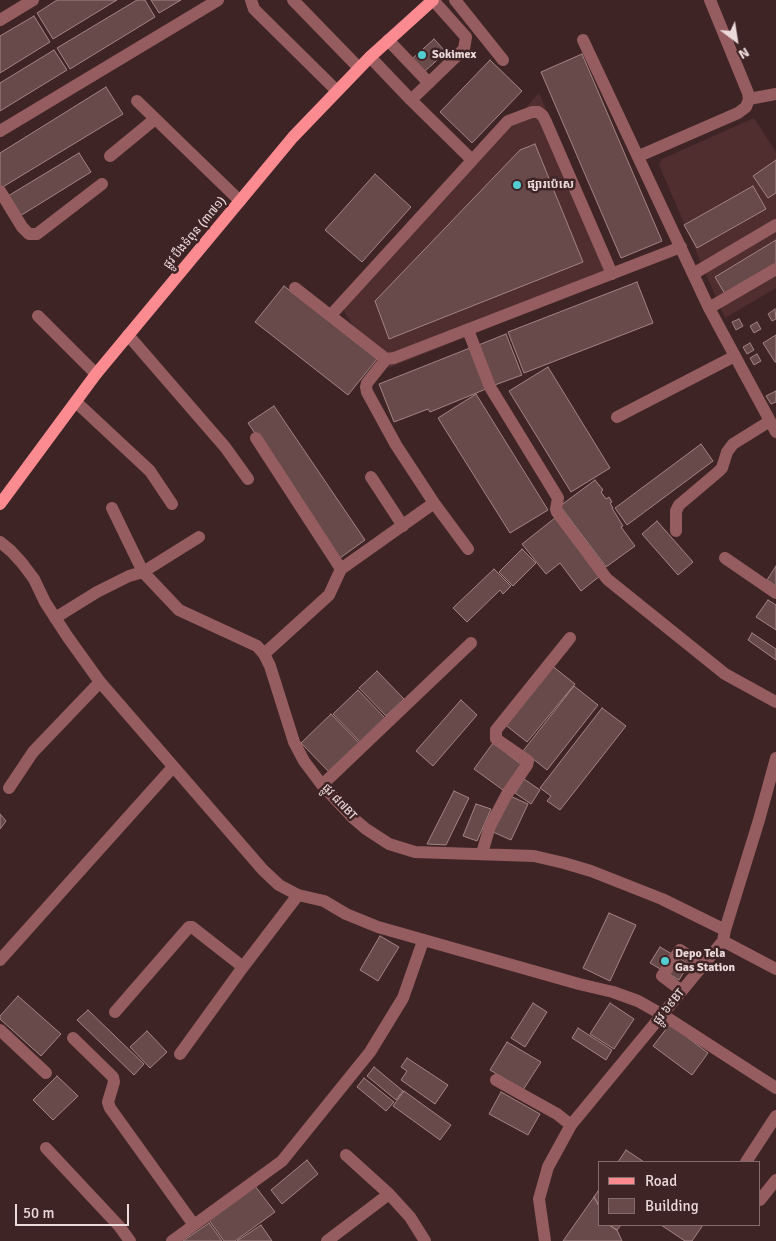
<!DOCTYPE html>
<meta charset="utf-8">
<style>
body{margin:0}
#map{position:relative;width:776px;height:1241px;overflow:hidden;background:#3f2425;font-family:Signika,sans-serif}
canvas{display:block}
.legend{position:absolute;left:598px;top:1161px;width:162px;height:65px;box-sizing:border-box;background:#3f2425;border:1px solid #846c6d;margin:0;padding:6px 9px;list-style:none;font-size:15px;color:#ecd9d9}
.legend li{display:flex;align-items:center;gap:10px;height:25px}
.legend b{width:25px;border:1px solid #846c6d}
.north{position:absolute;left:711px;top:15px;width:50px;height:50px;-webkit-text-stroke:4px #3f2425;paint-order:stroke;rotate:149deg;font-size:14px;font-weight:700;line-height:20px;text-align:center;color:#ecd9d9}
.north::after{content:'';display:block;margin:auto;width:18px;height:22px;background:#ecd9d9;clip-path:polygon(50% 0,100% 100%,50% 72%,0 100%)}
.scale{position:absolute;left:15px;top:1204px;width:114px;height:22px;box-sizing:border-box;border:2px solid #ecd9d9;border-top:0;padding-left:6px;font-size:15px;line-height:18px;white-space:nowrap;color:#ecd9d9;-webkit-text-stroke:4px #3f2425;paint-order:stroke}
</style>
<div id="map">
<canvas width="776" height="1241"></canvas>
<ul class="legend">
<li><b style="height:6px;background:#fb8b90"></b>Road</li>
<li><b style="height:14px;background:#684a4b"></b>Building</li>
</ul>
<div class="north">N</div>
<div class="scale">50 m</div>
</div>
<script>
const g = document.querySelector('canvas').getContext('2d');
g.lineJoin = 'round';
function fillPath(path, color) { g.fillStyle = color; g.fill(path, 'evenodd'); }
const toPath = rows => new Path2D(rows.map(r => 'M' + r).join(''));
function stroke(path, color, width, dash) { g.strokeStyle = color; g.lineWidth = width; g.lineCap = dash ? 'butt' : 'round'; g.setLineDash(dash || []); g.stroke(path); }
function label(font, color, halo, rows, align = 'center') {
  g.font = font + ' Signika,"Noto Sans Khmer",sans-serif'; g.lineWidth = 5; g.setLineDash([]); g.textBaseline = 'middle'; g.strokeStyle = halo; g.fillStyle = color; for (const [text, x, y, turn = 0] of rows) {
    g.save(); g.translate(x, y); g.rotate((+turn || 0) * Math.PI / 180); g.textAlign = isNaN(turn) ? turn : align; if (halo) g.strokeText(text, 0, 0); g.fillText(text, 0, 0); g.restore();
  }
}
fillPath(toPath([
 [539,93,618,276,389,368,367,349,343,309],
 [754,118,776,152,776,288,725,318,659,165,662,159]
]), '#502e30');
const building = toPath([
 [57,0,117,0,53,39,37,13,57,0],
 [137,0,145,0,155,17,70,69,57,48,137,0],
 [151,0,181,0,159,13,151,0],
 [34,16,50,42,0,73,0,36,34,16],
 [434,39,446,52,424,72,412,59,434,39],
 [54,50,67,70,0,111,0,83,54,50],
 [582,54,662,241,621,258,541,72,582,54],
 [490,60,522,91,472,143,440,112,490,60],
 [106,87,123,114,1,188,0,186,0,153,106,87],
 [535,144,583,262,389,339,375,301,520,150,535,144],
 [79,153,91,172,20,216,8,196,79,153],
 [776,160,776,193,768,198,753,176,776,160],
 [375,174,411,207,362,262,325,230,375,174],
 [753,186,766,209,697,248,684,225,753,186],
 [776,240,776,264,725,294,715,277,776,240],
 [637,282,653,323,524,373,508,332,637,282],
 [284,286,377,359,348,395,255,322,284,286],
 [775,309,776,319,772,321,768,314,775,309],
 [739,319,743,326,736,330,732,322,739,319],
 [757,322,761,329,754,333,750,326,757,322],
 [506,334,522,375,492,386,476,346,506,334],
 [776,335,776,362,775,362,763,343,776,335],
 [750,343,754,350,747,354,743,347,750,343],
 [470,348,486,389,430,412,428,409,394,422,379,384,470,348],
 [757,354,761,361,754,365,750,358,757,354],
 [548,367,610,468,571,492,509,391,548,367],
 [776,391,776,402,771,404,766,396,776,391],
 [476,394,548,510,510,533,438,418,476,394],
 [274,406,365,540,340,558,248,423,274,406],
 [701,444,713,461,627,525,615,508,701,444],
 [595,480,603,490,601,492,606,499,609,497,612,502,610,503,613,508,612,508,623,526,621,527,635,546,606,567,560,506,595,480],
 [555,518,600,576,581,591,560,563,546,574,522,544,555,518],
 [657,521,693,562,678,575,642,534,657,521],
 [522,549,536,563,513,586,499,572,522,549],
 [776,566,776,586,767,580,776,566],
 [494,569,511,586,503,594,500,590,467,622,453,608,494,569],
 [768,600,776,605,776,630,756,617,768,600],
 [752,633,776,649,776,660,748,640,752,633],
 [551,665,575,684,527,742,503,723,551,665],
 [377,671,404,699,386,716,359,688,377,671],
 [574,686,598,705,547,770,523,751,574,686],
 [358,690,386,719,361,743,333,714,358,690],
 [461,700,477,715,433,766,416,751,461,700],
 [602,708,626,726,560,810,547,801,551,796,540,788,602,708],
 [331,714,360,744,330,773,301,743,331,714],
 [493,743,522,765,503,790,474,769,493,743],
 [524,779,540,790,531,804,515,793,524,779],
 [454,791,469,798,446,845,427,844,454,791],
 [510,796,528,804,511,840,493,832,510,796],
 [476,804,491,809,477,841,463,836,476,804],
 [0,814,6,821,0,829,0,814],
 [609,913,636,925,610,981,583,968,609,913],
 [380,936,399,947,378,981,360,970,380,936],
 [660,947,689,964,679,980,650,963,660,947],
 [18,996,61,1034,41,1056,0,1019,0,1016,18,996],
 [533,1003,547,1012,525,1047,511,1038,533,1003],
 [610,1003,634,1019,614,1049,590,1034,610,1003],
 [88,1010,144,1064,134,1075,77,1020,88,1010],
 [670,1024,708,1053,692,1075,653,1046,670,1024],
 [578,1028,612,1050,606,1060,572,1038,578,1028],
 [147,1031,167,1052,150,1068,130,1047,147,1031],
 [507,1042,541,1062,523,1090,490,1070,507,1042],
 [407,1058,448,1085,435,1104,401,1080,407,1071,401,1067,407,1058],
 [374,1067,403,1091,396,1100,367,1076,374,1067],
 [57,1076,78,1096,53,1120,33,1100,57,1076],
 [364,1078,394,1102,386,1111,357,1087,364,1078],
 [404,1091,451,1125,440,1140,393,1106,404,1091],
 [501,1092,540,1114,528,1135,489,1114,501,1092],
 [626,1150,644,1162,618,1162,626,1150],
 [307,1160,318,1174,282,1204,271,1190,307,1160],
 [255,1186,275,1212,235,1241,224,1241,209,1220,255,1186],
 [600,1188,600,1208,594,1197,600,1188],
 [594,1197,600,1208,600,1225,609,1225,617,1230,622,1241,563,1241,594,1197],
 [209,1223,222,1241,183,1241,209,1223],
 [261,1225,272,1241,237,1241,261,1225],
 [609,1225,621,1225,617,1230,609,1225],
 [661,1225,703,1225,692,1241,685,1241,661,1225]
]);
fillPath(building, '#684a4b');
stroke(building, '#a48383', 1);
stroke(toPath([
 [251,0,254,9,337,91],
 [293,0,359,68],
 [455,0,503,60],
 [0,20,33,0],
 [388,40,429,83],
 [583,40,709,308,776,432],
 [370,57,411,100,472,160],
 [749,99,776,94],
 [411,100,464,49,466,37,433,0],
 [137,101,240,201],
 [0,131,218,0],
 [110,156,155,119],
 [639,156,738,113,746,107,749,99,748,93,710,0],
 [0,191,22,227,29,234,37,234,102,184],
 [693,274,776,225],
 [295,288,386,359,394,358,681,247],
 [709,308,776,269],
 [331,315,508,121,532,112,538,112,543,116,546,122,612,274],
 [38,316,96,374],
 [468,330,490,387,558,498,556,509,557,512,607,579,725,674,776,702],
 [128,335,225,447,248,479],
 [386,359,367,383,366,387,367,392,396,445,434,503,468,549],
 [76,402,150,471,172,504],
 [617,417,735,356],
 [256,438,341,569],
 [371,477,403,526],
 [112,508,143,572,199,537],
 [676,531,676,511,679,505,718,472,722,468,727,452,733,444,770,421],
 [0,542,11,551,22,563,34,579,45,602,67,636,100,682,263,870,279,885,298,895,324,901,346,914,378,927,579,984,613,992,638,1001,663,1015,776,1088],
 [725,558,776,593],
 [55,618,97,592,129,576,143,572,179,610,257,646,264,654,270,666,294,742,304,761,322,785,353,818,366,829,389,844,415,852,534,856,564,863,591,871,662,899,725,930],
 [264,654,329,595,341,569,434,503],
 [322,785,471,643],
 [9,788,33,752,100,682],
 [482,853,490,826,507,794,527,765,528,761,496,739,496,730,570,638],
 [723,941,776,969],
 [0,960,173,767],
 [682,991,662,976,680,950,703,965],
 [115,1012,189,927,192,927,243,967],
 [0,1030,46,1073],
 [73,1038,113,1077,114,1082,108,1102,110,1108,194,1225],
 [180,1054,243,967,298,895],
 [496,1080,557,1114,571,1125],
 [46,1148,119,1226,130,1241],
 [346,1155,389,1194,410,1217,425,1241],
 [746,1162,776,1116],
 [760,1200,776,1180],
 [172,1241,282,1161,370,1052,403,998,423,941],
 [327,1241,389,1194],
 [545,1241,539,1199,548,1167,571,1125,723,941,725,930,759,820,776,758]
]), '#955d5f', 12);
stroke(toPath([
 [0,504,96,374,293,137,370,57,433,0]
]), '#fb8b90', 12);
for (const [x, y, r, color] of [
 [422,55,5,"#52cdd0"],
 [517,185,5,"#52cdd0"],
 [665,961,5,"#52cdd0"]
]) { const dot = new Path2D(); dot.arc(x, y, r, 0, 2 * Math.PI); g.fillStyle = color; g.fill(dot); stroke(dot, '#3f2425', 2); }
label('bold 12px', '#ecd9d9', '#3f2425', [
 ["Sokimex",432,55],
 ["ផ្សារប៉េសេ",527,185],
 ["Depo Tela",675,954],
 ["Gas Station",675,968]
], 'left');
label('12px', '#ecd9d9', '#3f2425', [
 ["ផ្លូវ បឹងទំពុន (៣៧១)",195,233,-50],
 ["ផ្លូវ ៨៧BT",339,802,47],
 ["ផ្លូវ ៦៩BT",669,1007,-51]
]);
</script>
